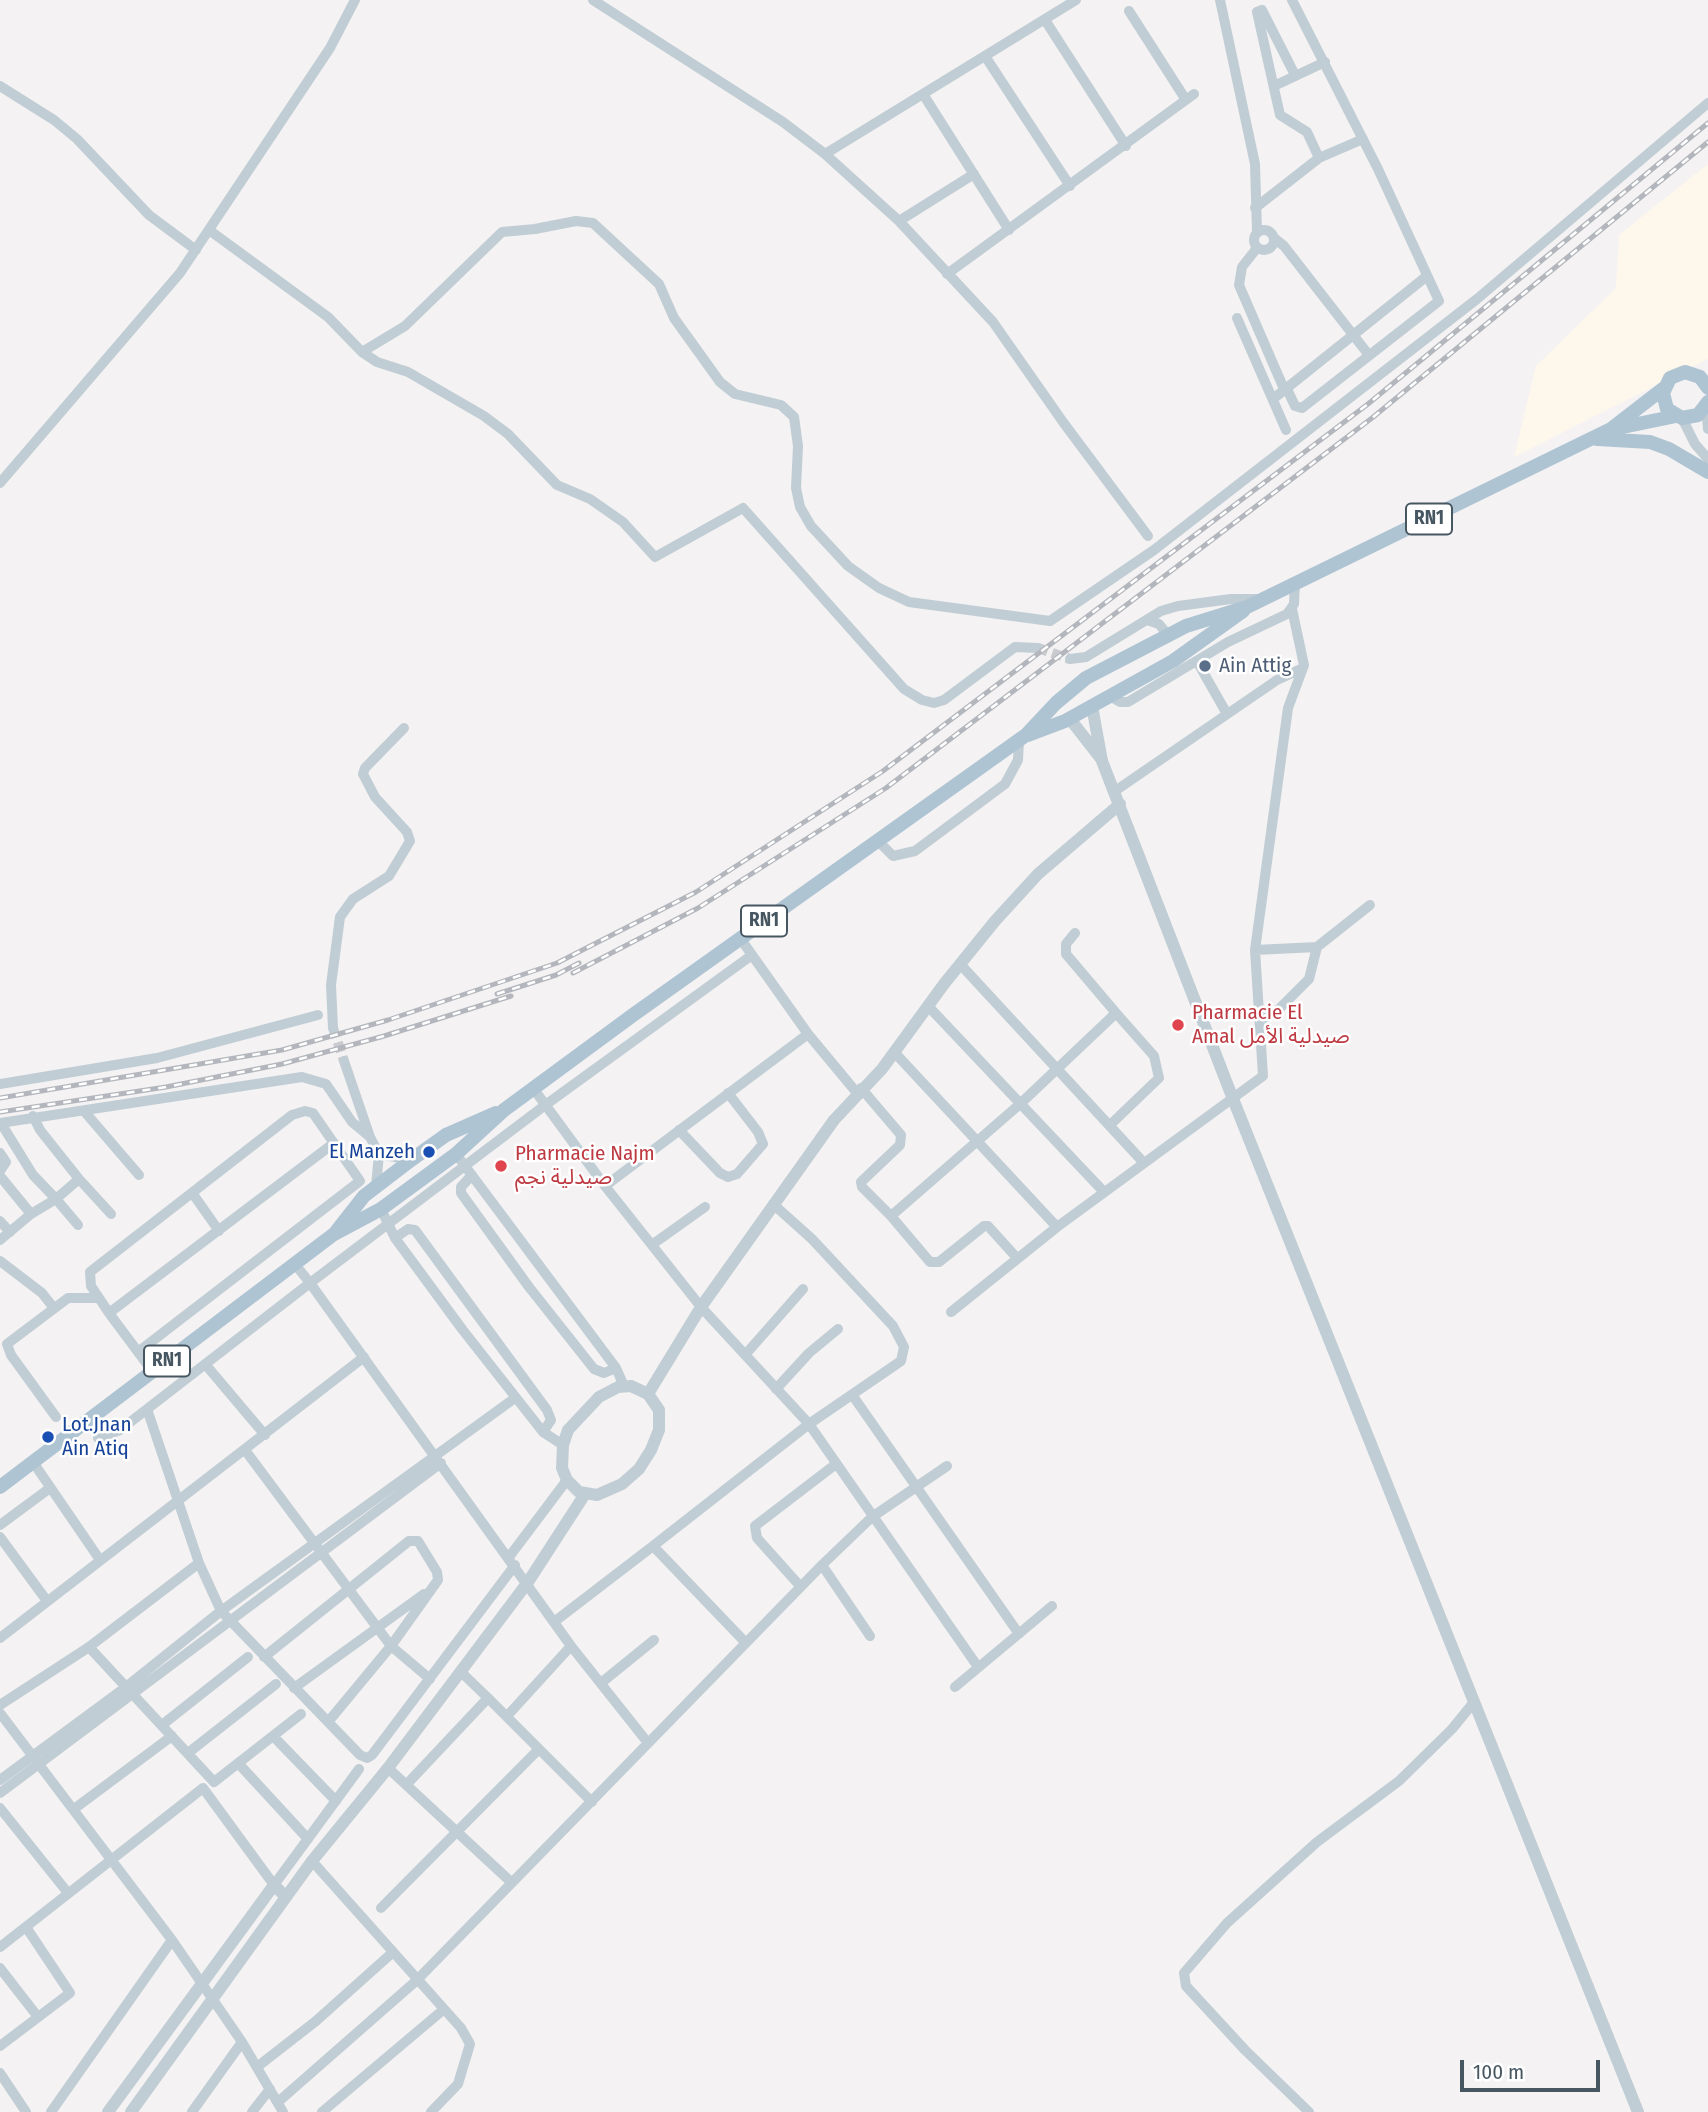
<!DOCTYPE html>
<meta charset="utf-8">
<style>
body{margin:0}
#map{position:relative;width:1708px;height:2112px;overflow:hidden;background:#f4f2f2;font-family:"Fira Sans Condensed",sans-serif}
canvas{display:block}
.scale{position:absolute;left:1460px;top:2060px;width:140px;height:32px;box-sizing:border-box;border:4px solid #475762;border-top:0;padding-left:9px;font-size:21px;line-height:24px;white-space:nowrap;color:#475762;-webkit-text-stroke:5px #fff;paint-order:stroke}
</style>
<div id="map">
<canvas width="1708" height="2112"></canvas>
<div class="scale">100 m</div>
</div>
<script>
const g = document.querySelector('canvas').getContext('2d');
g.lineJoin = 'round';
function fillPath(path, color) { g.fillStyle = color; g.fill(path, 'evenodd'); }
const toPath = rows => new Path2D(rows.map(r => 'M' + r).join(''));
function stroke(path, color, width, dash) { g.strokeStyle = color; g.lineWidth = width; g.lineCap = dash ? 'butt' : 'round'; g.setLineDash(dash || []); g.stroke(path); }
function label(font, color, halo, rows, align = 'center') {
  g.font = font + ' "Fira Sans Condensed","Noto Sans Arabic",sans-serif'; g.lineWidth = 5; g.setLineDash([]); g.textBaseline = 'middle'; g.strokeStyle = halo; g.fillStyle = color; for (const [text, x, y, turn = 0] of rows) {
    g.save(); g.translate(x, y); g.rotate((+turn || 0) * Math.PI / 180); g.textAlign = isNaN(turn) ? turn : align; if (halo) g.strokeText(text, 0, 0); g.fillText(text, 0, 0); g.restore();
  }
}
fillPath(toPath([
 [1708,164,1708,359,1514,457,1536,366,1616,288,1619,235]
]), '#fef7ec');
stroke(toPath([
 [1038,648,1070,659],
 [333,1028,344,1061]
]), '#c9cbce', 10, [10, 5]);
stroke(toPath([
 [593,0,783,122,825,154,899,221,993,322,1063,422,1148,536],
 [1220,0,1255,164,1257,232],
 [1129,11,1186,100],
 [1045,20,1126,146],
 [985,56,1070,186],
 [1295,75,1262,10,1257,12,1280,115,1307,132,1319,158],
 [0,86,54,120,77,139,149,215,196,250],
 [1274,86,1325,62],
 [923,94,1009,230],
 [825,154,1076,0],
 [1255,208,1319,158,1363,139],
 [899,221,974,174],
 '1254 240a10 10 0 1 1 20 0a10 10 0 1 1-20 0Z',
 [209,230,328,317,362,352,405,326,502,232,535,229,576,221,593,223,659,284,674,318,720,382,735,394,781,405,794,417,798,446,796,488,800,507,811,526,848,566,879,588,909,602,1050,621,1154,550,1477,299,1708,103],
 [1274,238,1284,246,1368,354],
 [1257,248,1242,267,1239,285,1284,389],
 [947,274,1194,94],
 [1237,318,1286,430],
 [362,352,377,362,408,372,484,416,508,434,557,485,590,499,623,522,655,557,743,508,904,689,922,700,934,703,944,700,1015,647,1038,648],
 [1286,387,1295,406,1302,408,1439,301,1378,169,1292,0],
 [1273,399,1427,276],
 [1706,407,1708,429],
 [1682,418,1695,444,1708,459],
 [0,483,180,273,330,48,355,0],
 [1147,620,1159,624,1167,634],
 [1070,659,1086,657,1161,611,1178,606,1231,599,1262,599],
 [1198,663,1227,714],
 [1110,696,1120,702,1128,702,1228,642,1287,614,1294,604,1295,582],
 [1115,791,1277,680,1303,668],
 [878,841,893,856,915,851,1005,784,1018,760,1019,741],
 [740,938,808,1034,857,1093],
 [1255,950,1317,947,1370,905],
 [960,964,1144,1163],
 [928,1006,1104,1192],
 [1260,1020,1275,1013,1309,979,1317,947],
 [333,1028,331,985,340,917,353,899,389,876,410,841,407,832,375,797,363,774,365,768,404,728],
 [895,1053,1057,1227],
 [344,1061,370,1137,379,1154,411,1160],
 [0,1084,157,1058,318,1015],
 [533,1088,605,1186,701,1307,809,1424,978,1667],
 [861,1088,901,1135,900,1145,861,1182,862,1187,891,1216,1020,1104,1116,1013,1066,954,1066,944,1075,933],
 [84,1111,139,1175],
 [33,1116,40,1130,79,1179,111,1214],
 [0,1123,302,1077,326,1084,352,1122,370,1137],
 [1,1123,33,1175,56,1199,79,1179],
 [1110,1125,1159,1078,1154,1056,1116,1013],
 [679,1130,720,1173,728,1177,737,1174,763,1144,758,1132,728,1093],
 [0,1153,6,1162,0,1171],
 [456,1154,616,1368,624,1386],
 [472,1175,461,1187,461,1193,529,1287,594,1369,604,1373,616,1368],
 [0,1176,31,1214,56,1199,78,1225],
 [376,1186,379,1154],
 [605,1186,808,1034],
 [193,1194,219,1231],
 [381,1209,395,1238,462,1329,543,1432,563,1445],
 [891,1216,930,1262,939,1262,984,1226,988,1226,1017,1258],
 [0,1221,10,1232],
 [395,1238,408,1229,415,1230,547,1410,551,1420,543,1432],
 [0,1240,31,1214],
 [653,1244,705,1207],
 [0,1261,42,1293,53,1307],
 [951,1312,1057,1227,1263,1076,1255,950,1288,708,1304,665,1292,609],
 [109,1313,334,1143],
 [138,1352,360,1181,313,1113,305,1111,292,1115,90,1272,91,1286,109,1313,138,1352,153,1372],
 [745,1355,803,1289],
 [205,1364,265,1435],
 [776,1389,809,1353,838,1329],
 [853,1396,1019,1634],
 [147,1409,199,1563,221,1611,360,1755,367,1758,372,1755,515,1565],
 [56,1417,11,1355,7,1344,68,1298,99,1298],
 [98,1438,120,1430,310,1283,294,1263],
 [245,1450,391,1646,430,1679],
 [33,1462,100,1560],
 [0,1525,50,1488],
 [0,1537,47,1601],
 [653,1546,809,1424,901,1361,904,1347,893,1326,812,1239,773,1204],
 [509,1557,567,1480],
 [199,1563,89,1647,214,1782,301,1714],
 [822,1565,870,1636],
 [800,1586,757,1538,755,1526,836,1464],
 [554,1622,653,1546,745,1642],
 [0,1638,364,1357],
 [264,1657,409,1541,418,1541,437,1572,438,1580,391,1646,328,1722],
 [461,1672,488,1698],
 [601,1683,654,1640],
 [955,1687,1052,1606],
 [294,1688,424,1594],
 [0,1705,89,1647],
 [0,1713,172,1940,242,2042,283,2112],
 [508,1715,571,1646],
 [162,1725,248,1657],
 [273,1736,336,1801],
 [648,1743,571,1646,310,1283,544,1106,752,955],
 [188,1753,276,1684],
 [238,1763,308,1839],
 [388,1768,511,1882],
 [0,1780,126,1687,221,1611,515,1398],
 [407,1784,488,1698,592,1802],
 [0,1793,441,1463],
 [0,1808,68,1893],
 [74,1809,172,1736],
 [312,1861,461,2028,470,2044,458,2084,431,2112],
 [381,1908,539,1749],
 [0,1947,203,1788,274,1885,359,1769],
 [0,1968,38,2017],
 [0,2046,70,1993,26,1927],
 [257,2067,316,2021,392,1953],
 [0,2073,26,2112],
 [278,2102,416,1981,822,1565,872,1517,947,1466],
 [51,2112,172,1940],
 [192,2112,242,2042],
 [252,2112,270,2089],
 [322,2112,443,2010],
 [1309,2112,1245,2050,1186,1986,1184,1973,1227,1923,1317,1842,1399,1781,1452,1729,1474,1702]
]), '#c1cdd4', 10);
stroke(toPath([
 [1092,706,1102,761,1233,1099,1638,2112],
 [1070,719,1102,760],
 [631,1386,648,1394,659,1410,659,1430,651,1450,639,1469,622,1484,597,1495,579,1492,567,1480,562,1468,563,1445,568,1430,599,1397,618,1387,631,1386],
 [648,1394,701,1307,834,1120,882,1069,944,984,995,921,1038,874,1120,804],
 [108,2112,274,1885,286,1897],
 [131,2112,312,1861,388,1768,528,1582,585,1494]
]), '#c1cdd4', 12);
stroke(toPath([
 [1708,388,1700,377,1685,372,1670,378,1663,393,1667,409,1682,418,1698,415,1708,402],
 [1613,429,1676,416],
 [1597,439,1650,442,1669,449,1708,472],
 [1028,735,1065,721,1173,661,1243,611],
 [335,1233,364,1196,411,1160,446,1135,496,1113],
 [0,1487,334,1234,381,1209,456,1154,504,1110,633,1015,1026,735,1056,703,1086,678,1186,626,1247,607,1611,429,1664,388]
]), '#afc4d3', 14);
const rail = toPath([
 [573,973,698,908,886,788,1372,418,1708,142],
 [497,994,556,975,579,963],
 [0,1098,282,1050,388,1020,557,963,696,892,883,771,1368,404,1708,123],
 [0,1112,166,1087,282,1064,384,1036,511,996]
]);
stroke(rail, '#b3b7bd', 5);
stroke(rail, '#fff', 2.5, [8]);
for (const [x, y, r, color] of [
 [1205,666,7,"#5c6f8a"],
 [1178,1025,7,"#e0444e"],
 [429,1152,7,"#1a4fb4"],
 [501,1166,7,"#e0444e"],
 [48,1437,7,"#1a4fb4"]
]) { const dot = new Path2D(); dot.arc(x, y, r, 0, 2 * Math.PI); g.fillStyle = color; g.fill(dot); stroke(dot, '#fff', 2.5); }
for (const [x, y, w] of [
 [1429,519,46],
 [764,921,46],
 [167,1361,46]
]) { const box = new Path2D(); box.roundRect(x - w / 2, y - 15.5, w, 31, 5); g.fillStyle = '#fff'; g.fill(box); stroke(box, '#475762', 2); }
label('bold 19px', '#475762', null, [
 ["RN1",1429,519],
 ["RN1",764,921],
 ["RN1",167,1361]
]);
label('21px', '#4e5e75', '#fff', [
 ["Ain Attig",1219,666]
], 'left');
label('21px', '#be3a42', '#fff', [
 ["Pharmacie El",1192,1013],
 ["Amal صيدلية الأمل",1192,1037],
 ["Pharmacie Najm",515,1154],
 ["صيدلية نجم",515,1178]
], 'left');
label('21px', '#164399', '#fff', [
 ["El Manzeh",415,1152],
 ["Lot.Jnan",62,1425,"left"],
 ["Ain Atiq",62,1449,"left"]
], 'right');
</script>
